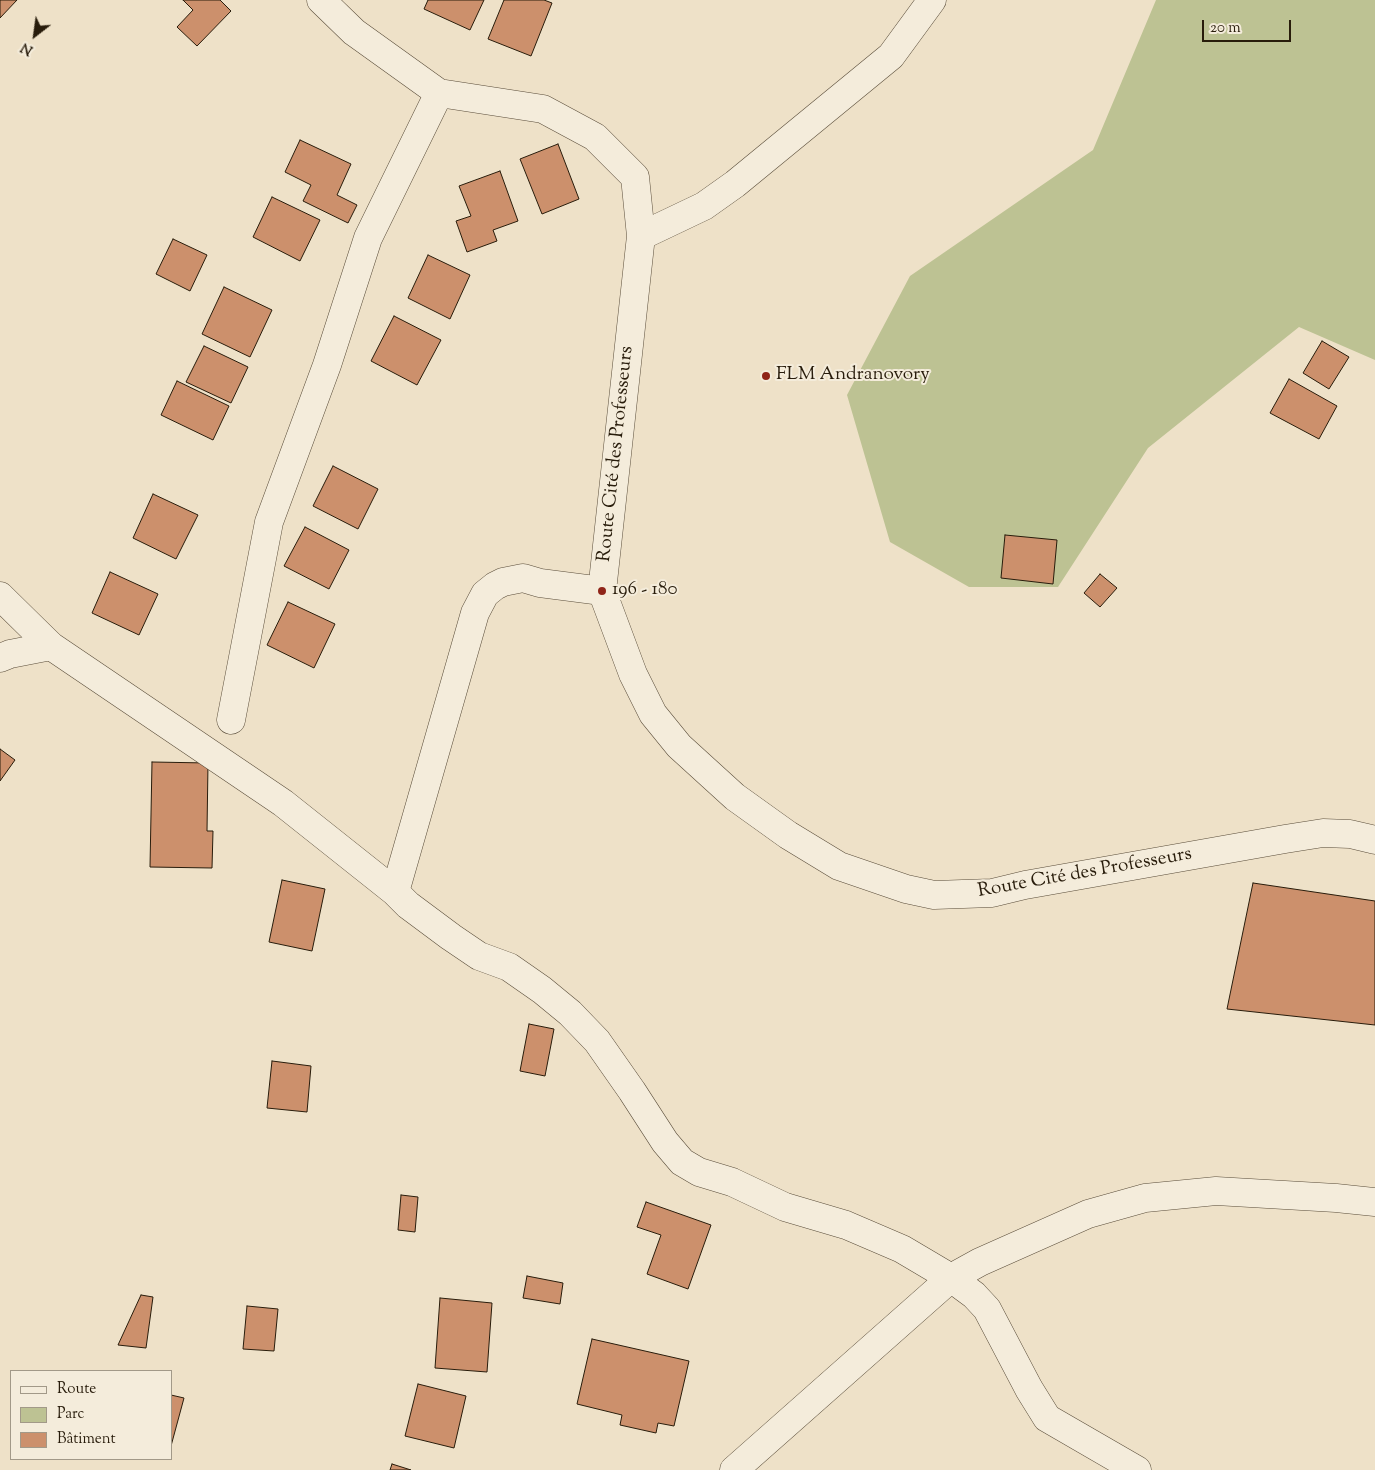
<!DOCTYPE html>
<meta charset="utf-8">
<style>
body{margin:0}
#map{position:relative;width:1375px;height:1470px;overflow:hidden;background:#eee1c8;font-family:"Sorts Mill Goudy",serif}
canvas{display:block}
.legend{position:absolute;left:10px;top:1370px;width:162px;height:90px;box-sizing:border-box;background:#f4ecdb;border:1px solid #a29988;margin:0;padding:6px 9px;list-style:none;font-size:15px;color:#281c0b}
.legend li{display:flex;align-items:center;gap:10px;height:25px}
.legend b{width:25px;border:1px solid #a29988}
.north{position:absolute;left:10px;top:10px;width:50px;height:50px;-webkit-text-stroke:4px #f4ecdb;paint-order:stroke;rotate:210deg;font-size:14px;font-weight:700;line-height:20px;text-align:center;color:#281c0b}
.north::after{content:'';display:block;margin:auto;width:18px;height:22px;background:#281c0b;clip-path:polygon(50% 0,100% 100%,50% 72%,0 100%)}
.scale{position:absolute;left:1202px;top:20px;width:89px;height:22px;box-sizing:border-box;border:2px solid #281c0b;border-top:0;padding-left:6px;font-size:15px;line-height:18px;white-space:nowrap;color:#281c0b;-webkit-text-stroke:4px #f4ecdb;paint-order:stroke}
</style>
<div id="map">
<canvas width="1375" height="1470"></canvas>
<ul class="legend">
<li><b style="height:6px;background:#f4ecdb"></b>Route</li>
<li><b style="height:14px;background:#bdc293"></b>Parc</li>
<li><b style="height:14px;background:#cc906c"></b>Bâtiment</li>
</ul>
<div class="north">N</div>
<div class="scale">20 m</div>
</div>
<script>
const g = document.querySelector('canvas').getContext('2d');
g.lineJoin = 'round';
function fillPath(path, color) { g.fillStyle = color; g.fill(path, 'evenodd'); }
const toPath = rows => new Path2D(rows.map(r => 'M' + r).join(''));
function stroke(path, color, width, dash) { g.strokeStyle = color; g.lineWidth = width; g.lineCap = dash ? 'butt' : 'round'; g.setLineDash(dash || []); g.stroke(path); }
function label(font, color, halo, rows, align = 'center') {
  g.font = font + ' "Sorts Mill Goudy",serif'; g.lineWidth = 4; g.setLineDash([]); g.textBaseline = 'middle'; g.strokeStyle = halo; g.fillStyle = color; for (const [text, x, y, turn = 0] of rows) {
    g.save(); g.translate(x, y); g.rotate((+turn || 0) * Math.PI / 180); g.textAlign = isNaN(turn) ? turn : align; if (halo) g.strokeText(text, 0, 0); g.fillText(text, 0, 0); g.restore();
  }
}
fillPath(toPath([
 [1156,0,1375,0,1375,360,1299,327,1148,448,1058,587,969,587,890,542,847,395,910,276,1093,150]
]), '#bdc293');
const building = toPath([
 [0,0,17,0,0,18,0,0],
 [183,0,220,0,231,11,197,46,177,27,193,10,183,0],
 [428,0,484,0,470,30,424,9,428,0],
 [504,0,544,0,552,3,531,56,488,39,504,0],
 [300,140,351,164,337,195,357,205,348,223,303,201,311,185,285,172,300,140],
 [558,144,579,199,542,214,520,159,558,144],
 [500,171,518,221,493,230,497,241,467,252,456,221,471,216,459,186,500,171],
 [272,197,320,220,300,261,253,237,272,197],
 [173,239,207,255,190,291,156,274,173,239],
 [428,255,470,275,450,319,408,298,428,255],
 [224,287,272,310,250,357,202,334,224,287],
 [394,316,441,340,417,385,371,361,394,316],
 [1322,341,1349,357,1329,389,1303,373,1322,341],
 [204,346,248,367,231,403,186,382,204,346],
 [1289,379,1337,406,1319,439,1270,413,1289,379],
 [177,381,229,406,213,440,161,415,177,381],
 [333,466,378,489,358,529,313,506,333,466],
 [153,494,198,515,176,559,133,538,153,494],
 [305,527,349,550,329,589,284,566,305,527],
 [1005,535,1057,540,1053,584,1001,578,1005,535],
 [110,572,158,594,139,635,92,613,110,572],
 [1100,574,1117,588,1100,607,1084,593,1100,574],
 [288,602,335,624,314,668,267,645,288,602],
 [0,749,15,760,0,781,0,749],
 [152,762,208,763,207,831,213,831,212,868,150,867,152,762],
 [282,880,325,889,312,951,269,942,282,880],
 [1253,883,1375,901,1375,1025,1227,1009,1253,883],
 [529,1024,554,1029,545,1076,520,1071,529,1024],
 [272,1061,311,1066,307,1112,267,1108,272,1061],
 [401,1195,418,1197,415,1232,398,1230,401,1195],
 [646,1202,711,1225,688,1289,647,1274,661,1235,637,1227,646,1202],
 [527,1276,563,1283,560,1304,523,1298,527,1276],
 [141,1295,153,1297,146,1348,118,1345,141,1295],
 [440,1298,492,1303,487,1372,435,1368,440,1298],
 [247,1306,278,1309,274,1351,243,1349,247,1306],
 [592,1339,689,1361,674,1426,658,1423,656,1433,620,1425,622,1415,577,1404,592,1339],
 [418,1384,466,1396,454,1448,405,1436,418,1384],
 [171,1395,184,1398,171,1446,171,1395],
 [392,1464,411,1470,390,1470,392,1464]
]);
fillPath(building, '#cc906c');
stroke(building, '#281c0b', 1);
const street = toPath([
 [321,0,354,32,439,93,543,109,595,137,635,177,641,236,602,591,633,674,653,714,679,746,735,797,788,835,839,866,906,889,934,895,992,893,1025,885,1285,839,1323,833,1350,834,1375,840],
 [641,236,704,206,735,184,891,56,932,0],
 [0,596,51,646,283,803,395,892,408,905,451,937,479,956,509,967,542,990,570,1013,597,1041,632,1091,665,1142,682,1162,699,1172,732,1182,785,1207,846,1225,902,1249,951,1278,974,1295,987,1309,1029,1389,1047,1418,1137,1470],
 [0,658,10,654,51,646],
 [231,720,269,522,327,365,368,238,439,93],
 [395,892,475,613,485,594,495,586,503,582,523,578,540,583,602,591],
 [734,1470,951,1278,980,1262,1088,1214,1145,1198,1216,1191,1336,1198,1375,1202]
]);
stroke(street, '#5a4d3a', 29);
stroke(street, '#f4ecdb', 28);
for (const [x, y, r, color] of [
 [766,376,5,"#8f2418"],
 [602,591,5,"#8f2418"]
]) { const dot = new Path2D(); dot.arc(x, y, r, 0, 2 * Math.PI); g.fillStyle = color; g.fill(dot); stroke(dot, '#f4ecdb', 2); }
label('19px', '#281c0b', '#f4ecdb', [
 ["FLM Andranovory",776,376],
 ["196 - 180",612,591]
], 'left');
label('19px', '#281c0b', '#f4ecdb', [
 ["Route Cité des Professeurs",617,454,-84],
 ["Route Cité des Professeurs",1085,874,-10]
]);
</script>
